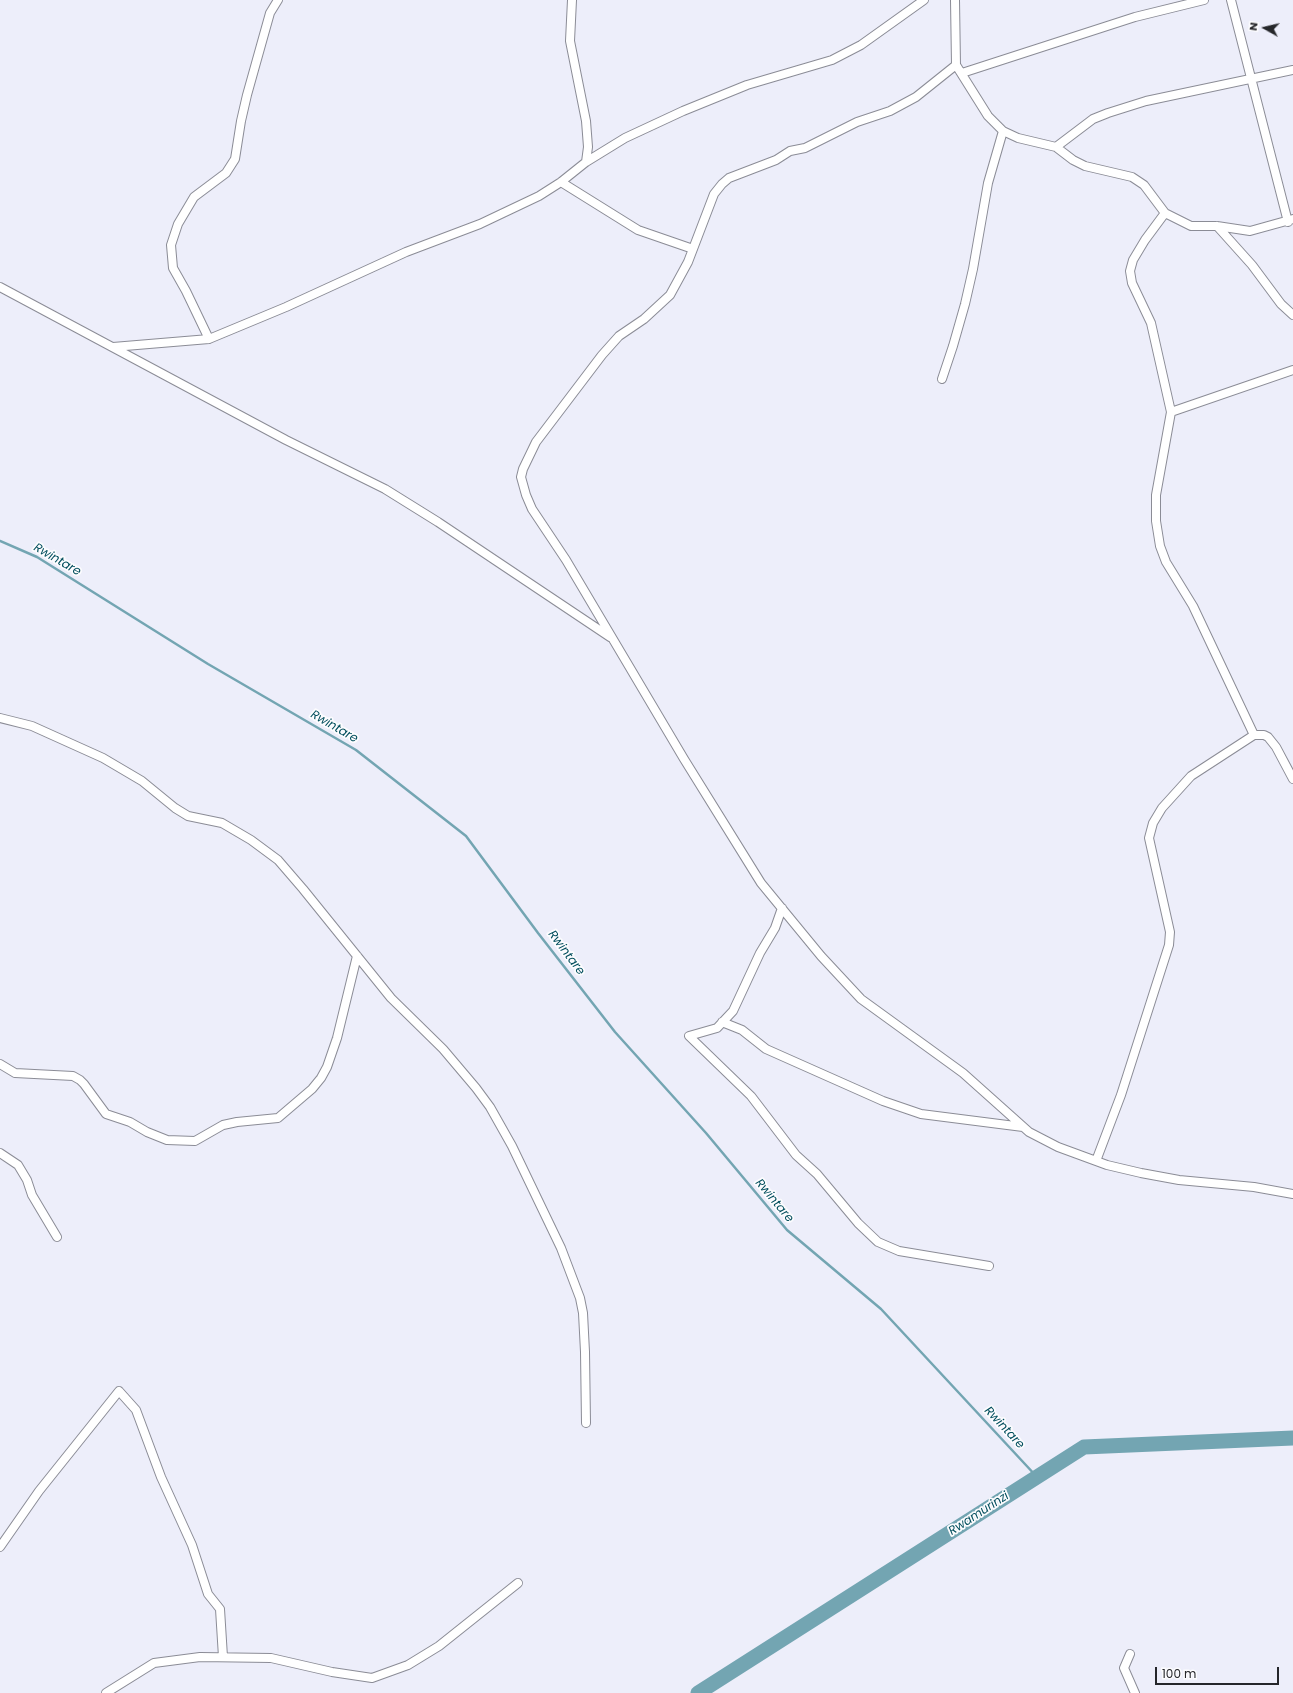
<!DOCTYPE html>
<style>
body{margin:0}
#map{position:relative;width:1293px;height:1693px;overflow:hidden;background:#edeefa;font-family:Poppins,sans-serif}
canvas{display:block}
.north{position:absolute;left:1245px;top:8px;width:40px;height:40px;-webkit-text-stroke:3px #fcfcfe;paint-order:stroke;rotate:278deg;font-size:11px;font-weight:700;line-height:16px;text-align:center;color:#25262a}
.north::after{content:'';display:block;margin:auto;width:14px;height:18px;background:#25262a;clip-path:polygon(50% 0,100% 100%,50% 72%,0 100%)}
.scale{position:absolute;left:1155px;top:1667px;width:124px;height:18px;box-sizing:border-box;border:2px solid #25262a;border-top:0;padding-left:5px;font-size:12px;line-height:14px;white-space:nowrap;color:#25262a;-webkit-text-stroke:3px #fcfcfe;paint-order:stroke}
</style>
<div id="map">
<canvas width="1293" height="1693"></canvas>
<div class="north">N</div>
<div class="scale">100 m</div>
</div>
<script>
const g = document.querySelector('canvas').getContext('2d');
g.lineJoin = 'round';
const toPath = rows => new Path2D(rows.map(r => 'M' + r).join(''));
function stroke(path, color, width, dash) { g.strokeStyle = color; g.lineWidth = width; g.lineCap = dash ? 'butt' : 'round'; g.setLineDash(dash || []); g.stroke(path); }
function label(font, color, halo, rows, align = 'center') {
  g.font = font + ' Poppins,sans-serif'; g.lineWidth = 3.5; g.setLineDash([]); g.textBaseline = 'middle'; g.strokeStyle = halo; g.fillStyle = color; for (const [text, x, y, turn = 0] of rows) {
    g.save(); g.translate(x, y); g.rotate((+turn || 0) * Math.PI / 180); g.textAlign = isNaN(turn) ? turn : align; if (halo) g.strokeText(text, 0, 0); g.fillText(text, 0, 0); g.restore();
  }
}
stroke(toPath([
 [0,541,37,557,208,664,356,750,466,836,538,933,615,1032,706,1133,787,1230,881,1309,1037,1477]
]), '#73a5b2', 2.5);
stroke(toPath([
 [698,1693,1084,1447,1293,1438]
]), '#73a5b2', 15);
const street = toPath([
 [572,0,570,41,586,121,588,147,586,162],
 [955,0,956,65,988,116,1003,131,1018,138,1056,147,1073,160,1085,166,1132,177,1144,185,1165,213,1191,226,1217,226,1250,231,1293,219],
 [1231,0,1288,222],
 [956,65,916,97,890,111,857,122,805,148,790,151,776,160,729,178,722,184,714,194,688,262,670,295,644,319,619,336,602,355,536,442,523,469,521,477,526,495,532,509,566,560,684,759,761,883,821,956,861,999,963,1073,1029,1132,1058,1147,1107,1165,1141,1173,1179,1180,1254,1187,1293,1194],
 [962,73,1135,17,1204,0],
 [1056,147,1093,119,1108,113,1146,101,1293,70],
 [561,182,638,230,693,249],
 [1165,213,1145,240,1133,260,1130,271,1132,283,1151,323,1171,412,1156,495,1156,521,1160,546,1166,562,1193,606,1254,735],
 [1217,226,1252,265,1281,304,1293,315],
 [0,287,286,440,385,489,438,522,610,637],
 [209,339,186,291,173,268,171,245,178,224,194,197,226,173,235,159,241,121,247,95,270,13,278,0],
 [113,347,209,339,286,307,406,252,480,224,539,196,561,182,586,162,625,138,683,111,747,85,832,60,861,45,924,0],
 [942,379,953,346,965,304,973,269,988,183,1003,131],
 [1171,412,1293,370],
 [0,718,32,726,103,758,142,781,175,808,188,816,222,823,251,840,278,860,303,889,391,998,443,1049,476,1088,490,1107,512,1146,561,1248,580,1298,583,1313,585,1352,586,1423],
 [782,908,775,928,760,953,733,1011,717,1028,689,1036,751,1096,796,1155,817,1174,858,1223,878,1242,899,1251,989,1266],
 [722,1022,742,1030,766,1049,883,1101,921,1114,1023,1127],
 [0,1064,15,1073,73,1076,80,1080,84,1084,106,1114,130,1122,147,1132,167,1140,195,1141,223,1125,237,1122,278,1118,312,1089,321,1078,327,1067,337,1038,357,956],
 [0,1153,18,1165,27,1180,32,1195,57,1237],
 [1096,1161,1121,1095,1169,945,1170,932,1149,838,1153,823,1162,808,1191,776,1254,735,1264,735,1268,737,1276,747,1293,779],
 [0,1547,39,1491,119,1391,136,1410,161,1477,192,1545,208,1594,220,1609,223,1657],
 [1130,1654,1124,1668,1135,1693],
 [106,1693,154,1663,200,1657,271,1658,332,1672,372,1678,408,1665,439,1646,518,1583]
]);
stroke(street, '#8b8c96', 10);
stroke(street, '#fff', 8);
label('italic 12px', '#004d5c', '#fcfcfe', [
 ["Rwintare",57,560,30],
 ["Rwintare",334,727,30],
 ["Rwintare",566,953,53],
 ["Rwintare",774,1201,50],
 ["Rwintare",1004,1428,47],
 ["Rwamurinzi",979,1514,-33]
]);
</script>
